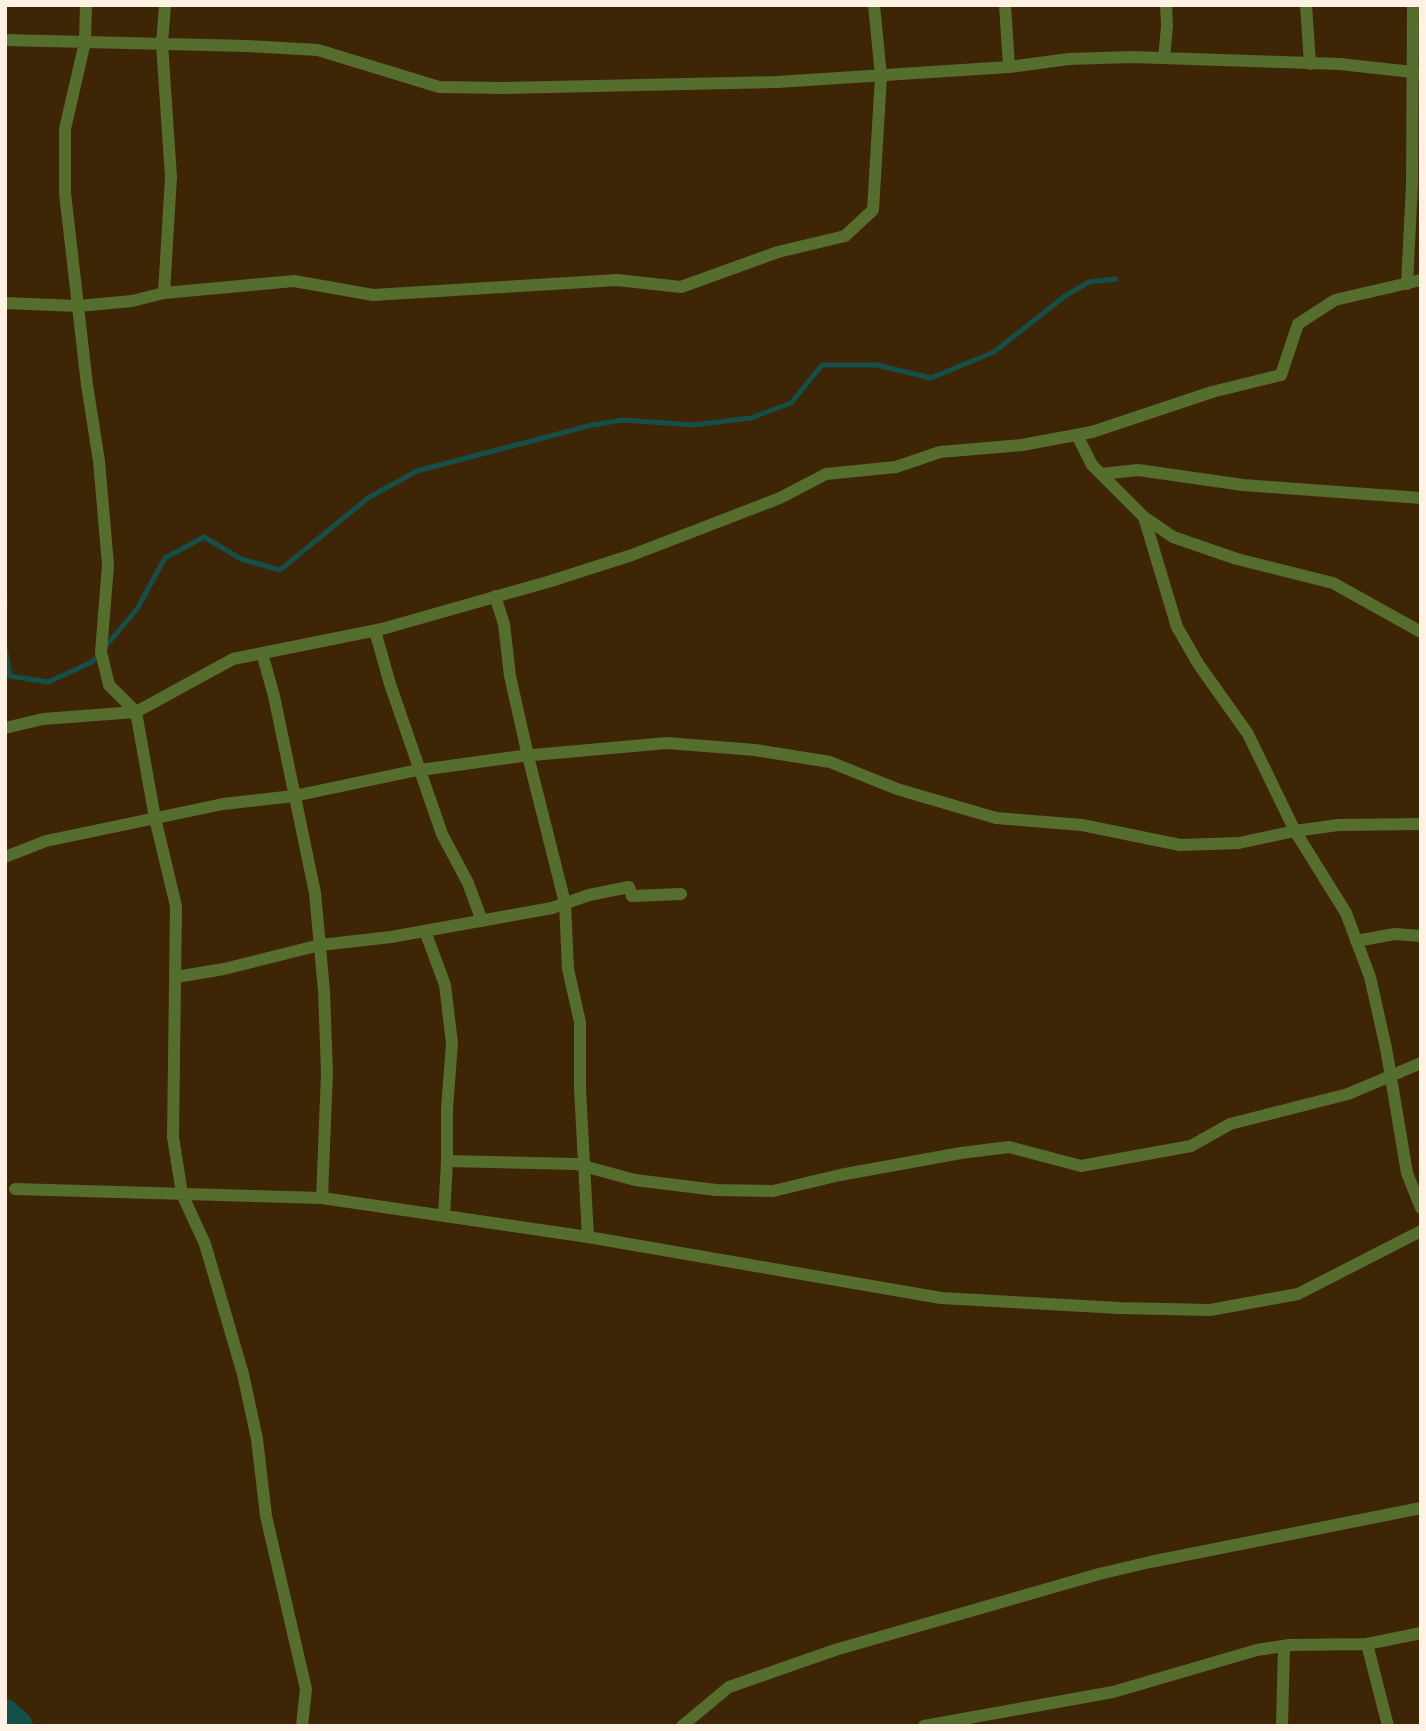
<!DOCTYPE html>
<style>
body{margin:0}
#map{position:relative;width:1426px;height:1731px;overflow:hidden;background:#3e2505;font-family:"PT Sans",sans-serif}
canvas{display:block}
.frame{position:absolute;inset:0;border:7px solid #fff1e3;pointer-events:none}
</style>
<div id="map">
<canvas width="1426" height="1731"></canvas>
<div class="frame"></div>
</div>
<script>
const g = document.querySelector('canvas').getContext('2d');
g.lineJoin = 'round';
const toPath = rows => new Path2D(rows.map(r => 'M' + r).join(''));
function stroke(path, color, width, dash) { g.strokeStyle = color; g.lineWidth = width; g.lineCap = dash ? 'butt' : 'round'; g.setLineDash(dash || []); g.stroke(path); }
stroke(toPath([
 [5,596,5,608],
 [105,647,137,609,165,558,204,537,241,559,280,570,368,498,417,471,592,425,623,420,693,425,751,418,791,403,822,365,877,365,931,378,994,352,1065,296,1089,282,1116,279],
 [5,648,10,676,48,682,92,662,99,654]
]), '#154f4a', 5);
stroke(toPath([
 [5,1714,18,1726]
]), '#154f4a', 30);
stroke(toPath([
 [86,5,85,42,65,129,65,193,87,385,99,461,108,565,101,652,109,685,136,712,155,818,176,906,173,1137,182,1194,205,1244,243,1374,257,1439,266,1516,306,1689,302,1726],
 [1005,5,1009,67],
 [1306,5,1310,64],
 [5,40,247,46,318,50,439,87,503,88,777,82,1009,67,1069,59,1132,57,1340,64,1421,73],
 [1164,58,1167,26,1166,5],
 [1407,284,1412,185,1413,5],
 [164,293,171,177,162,44,165,5],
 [5,303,78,306,132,301,164,293,294,281,373,295,617,280,681,287,778,252,845,236,873,210,881,76,874,5],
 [1077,435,1092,465,1144,517,1173,537,1237,559,1333,583,1421,632],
 [1101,474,1138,470,1243,485,1421,498],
 [1144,517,1177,627,1199,665,1248,734,1295,831,1346,913,1370,977,1386,1048,1407,1173,1421,1208],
 [495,596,504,624,510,676,528,756,565,903,568,969,580,1022,580,1089,588,1237],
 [375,631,390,684,442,834,468,883,482,921],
 [262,653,274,696,315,893,324,991,327,1073,322,1198],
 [5,728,43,719,136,712,233,659,382,629,551,581,632,555,780,498,826,474,896,467,940,452,1022,445,1092,432,1212,392,1281,375,1298,324,1335,300,1421,280],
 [5,857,46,841,223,804,294,796,413,771,522,756,667,743,755,750,830,762,897,789,996,818,1082,825,1180,845,1239,843,1295,831,1338,825,1421,824],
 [425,931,445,985,452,1043,447,1109,447,1161,444,1216],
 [1356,941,1395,934,1421,936],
 [176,977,224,969,320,945,391,937,552,908,589,895,629,887,632,896,681,894],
 [447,1161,576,1164,635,1180,716,1190,773,1191,840,1175,961,1153,1009,1147,1081,1166,1191,1146,1230,1124,1348,1094,1421,1063],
 [15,1189,322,1198,588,1237,941,1298,1119,1308,1210,1310,1298,1294,1421,1231],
 [1367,1644,1388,1726],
 [682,1726,729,1687,835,1650,1099,1574,1150,1562,1421,1508],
 [924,1726,1113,1692,1257,1650,1289,1645,1367,1644,1421,1633],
 [1282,1726,1284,1646]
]), '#556d2d', 12);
</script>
